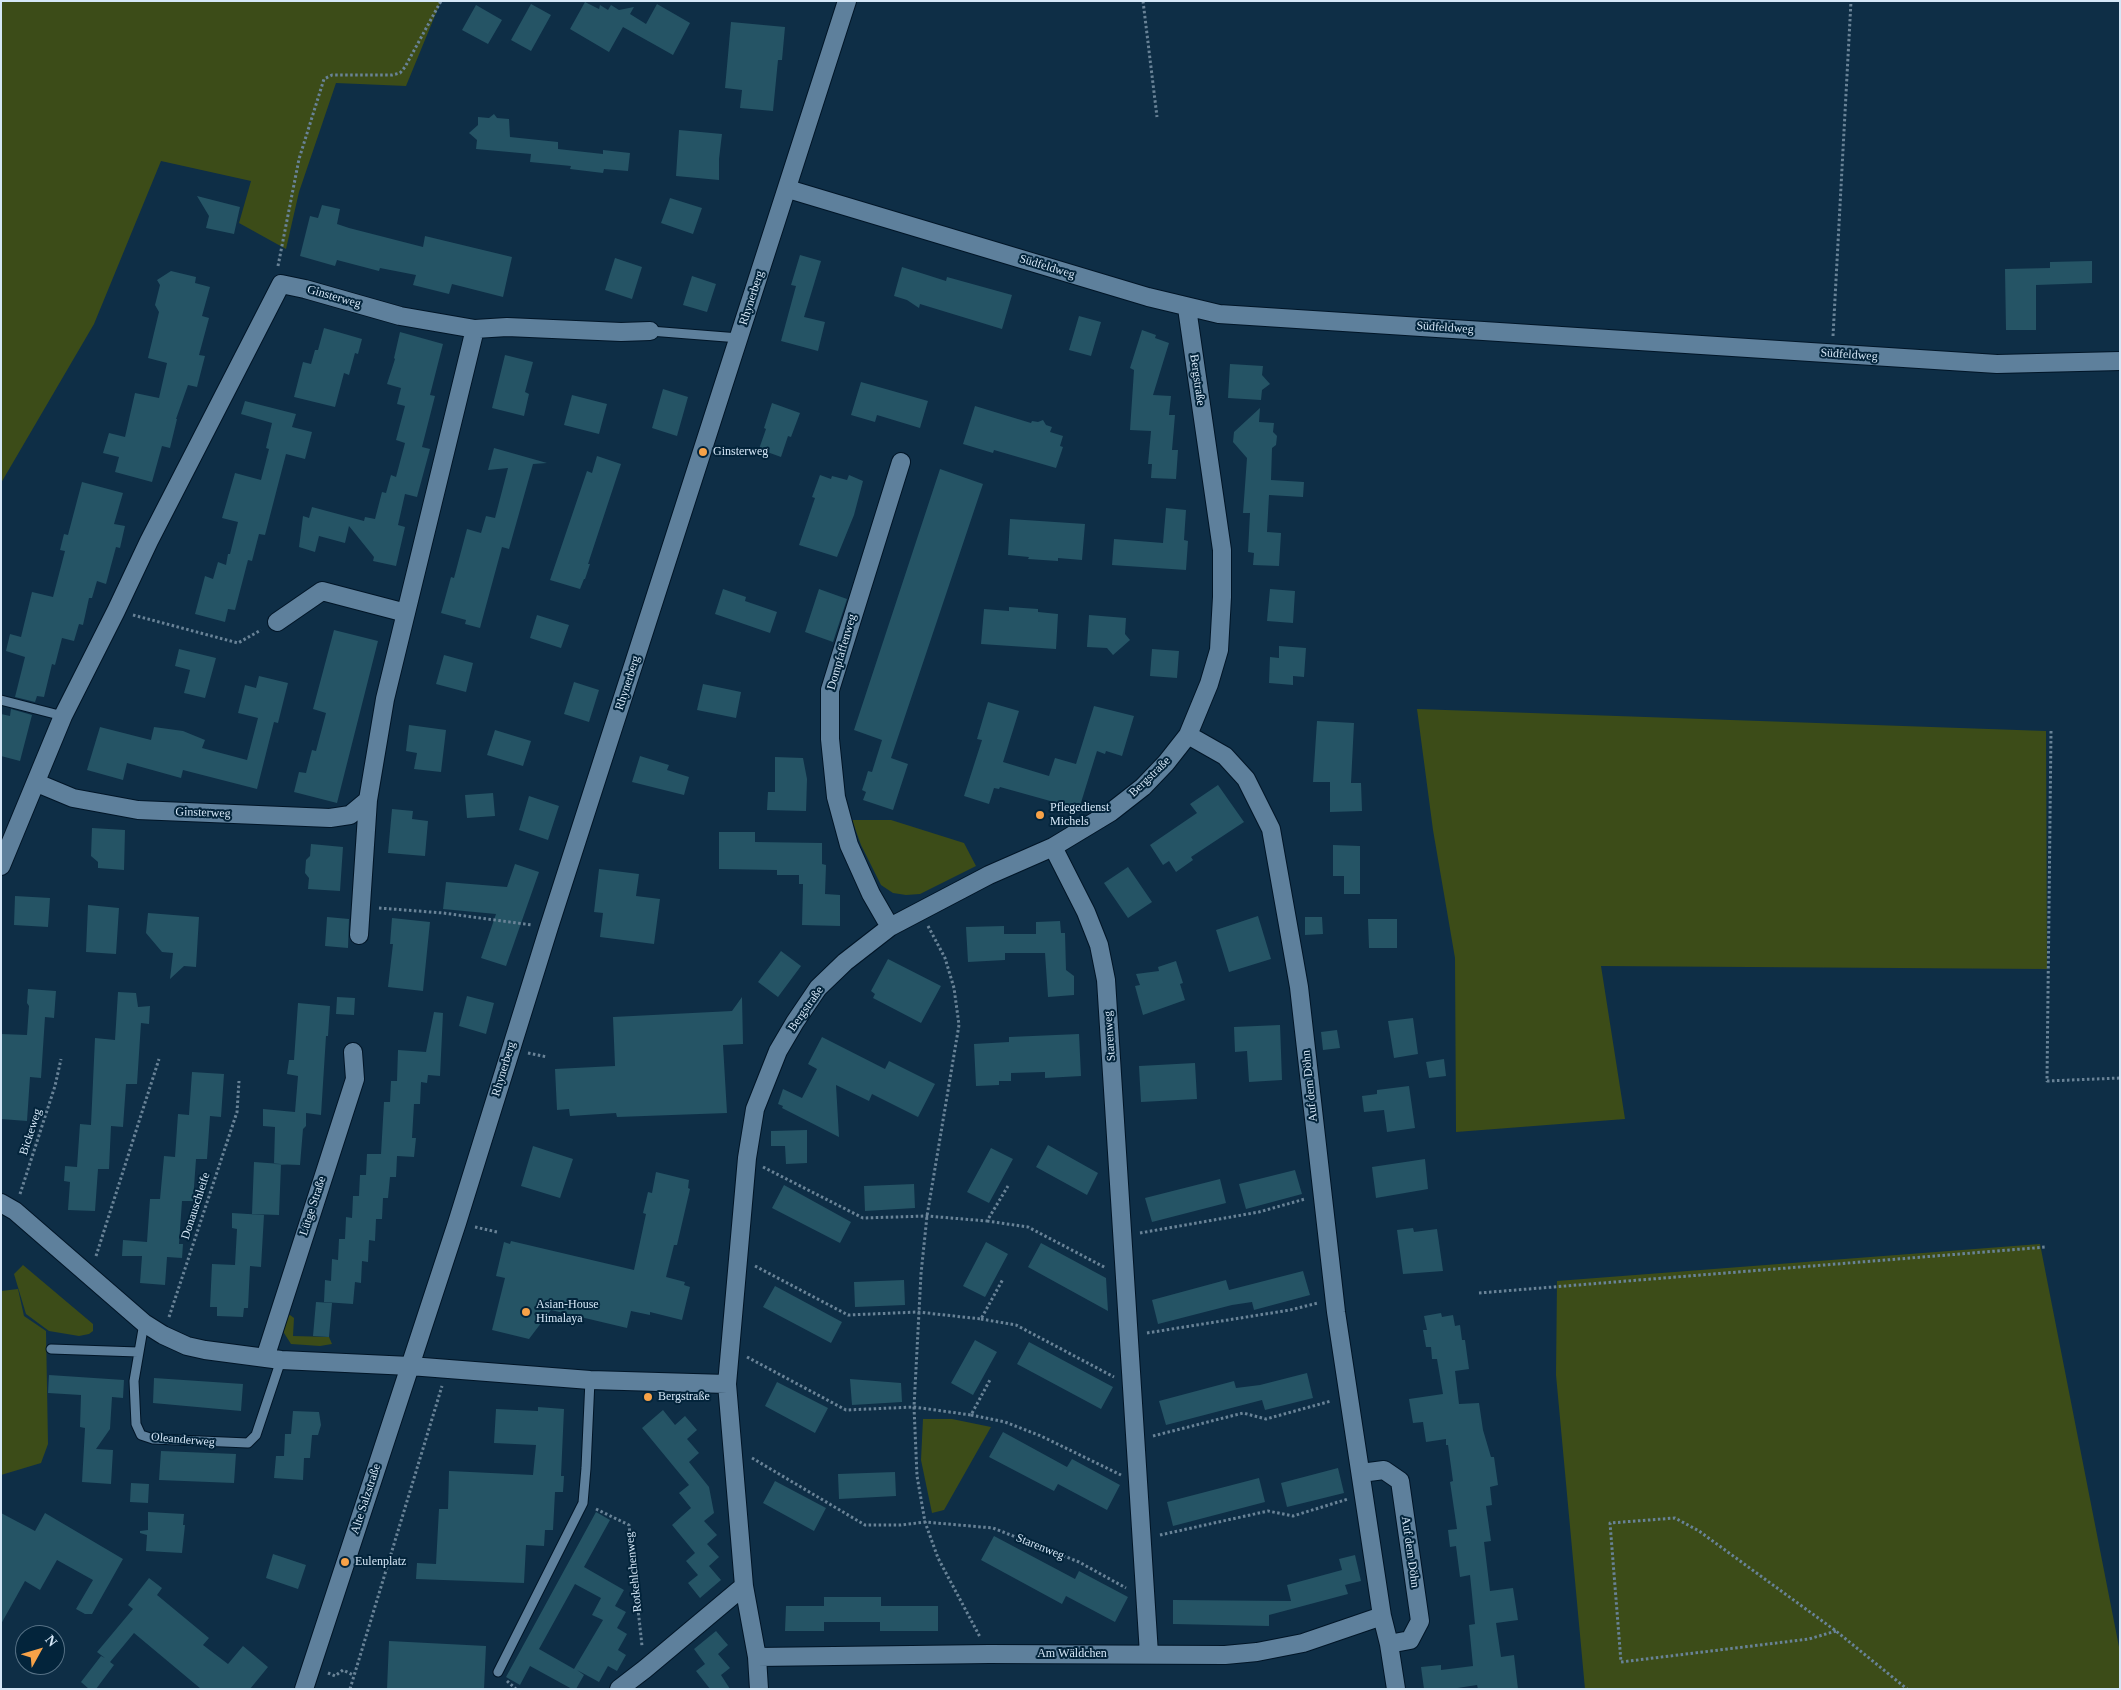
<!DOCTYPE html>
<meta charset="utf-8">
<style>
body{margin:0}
#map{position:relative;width:2121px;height:1690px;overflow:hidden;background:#0e2e46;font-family:Georgia,serif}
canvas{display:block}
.frame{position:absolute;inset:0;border:2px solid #d5e7f7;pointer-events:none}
.north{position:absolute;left:15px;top:1625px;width:50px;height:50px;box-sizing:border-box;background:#03243b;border:1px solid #577286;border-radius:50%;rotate:51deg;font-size:14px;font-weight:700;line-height:20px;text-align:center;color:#d5e7f7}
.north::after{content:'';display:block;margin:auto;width:18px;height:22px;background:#f7a248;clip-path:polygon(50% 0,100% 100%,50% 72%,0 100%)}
</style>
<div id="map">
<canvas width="2121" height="1690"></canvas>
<div class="frame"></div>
<div class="north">N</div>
</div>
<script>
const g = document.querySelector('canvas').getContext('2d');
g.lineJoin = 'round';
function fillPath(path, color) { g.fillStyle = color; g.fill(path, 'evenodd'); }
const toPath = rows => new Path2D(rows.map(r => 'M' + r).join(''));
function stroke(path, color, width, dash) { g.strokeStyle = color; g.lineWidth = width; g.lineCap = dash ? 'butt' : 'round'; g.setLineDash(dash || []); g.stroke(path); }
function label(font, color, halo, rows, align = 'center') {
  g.font = font + ' Georgia,serif'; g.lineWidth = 4; g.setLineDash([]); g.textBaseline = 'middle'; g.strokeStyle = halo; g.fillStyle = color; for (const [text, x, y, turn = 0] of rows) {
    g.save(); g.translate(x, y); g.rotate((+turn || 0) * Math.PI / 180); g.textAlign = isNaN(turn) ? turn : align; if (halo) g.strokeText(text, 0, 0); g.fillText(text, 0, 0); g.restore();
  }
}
fillPath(toPath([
 [1,1,441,1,406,86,336,83,299,192,286,249,239,223,251,181,161,161,94,324,1,483],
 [1417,709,2046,731,2047,969,1601,966,1625,1119,1456,1132,1455,958,1433,830],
 [852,820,891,820,964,843,976,866,920,894,906,895,893,893,881,885,861,845],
 [2040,1244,2120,1652,2120,1689,1585,1689,1556,1375,1557,1281],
 [23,1265,93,1324,93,1331,89,1334,79,1336,49,1331,26,1314,14,1274],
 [18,1289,24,1316,46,1331,48,1444,41,1463,1,1475,1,1291],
 [290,1315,294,1318,293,1336,329,1337,332,1344,320,1346,291,1344,284,1333,283,1326,286,1316],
 [923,1419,952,1419,991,1427,944,1510,932,1513,921,1460]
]), '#3c4c18');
fillPath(toPath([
 [585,2,599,9,600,5,608,10,611,5,619,10,634,7,630,14,646,24,657,4,690,23,673,55,623,27,609,52,570,29],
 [531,4,551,15,531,51,511,40],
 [476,5,502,20,488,44,462,30],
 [731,22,785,27,782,60,778,60,773,111,740,108,742,90,725,88],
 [494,114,497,118,509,119,510,137,558,142,558,149,603,154,603,150,630,153,628,171,604,169,603,173,570,169,571,166,530,162,531,154,476,149,477,140,469,133,478,125,478,117,489,118],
 [679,130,722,134,719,159,719,180,676,176],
 [197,196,240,207,234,234,206,228,209,216],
 [670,198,702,208,693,234,661,223],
 [322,205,340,209,337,224,349,228,423,247,425,236,512,257,503,297,452,284,449,294,413,285,416,275,380,268,379,271,337,260,335,266,300,256,310,216,318,218],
 [800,255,821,261,804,317,825,322,818,351,781,341,796,286,791,285],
 [615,258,642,267,632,299,605,290],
 [2092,261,2092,283,2036,285,2036,330,2006,330,2005,269,2050,268,2050,262],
 [902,267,946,281,947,277,1012,295,1002,329,920,304,919,308,907,300,894,296],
 [171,271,196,277,195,283,210,287,202,316,209,318,199,355,205,356,197,387,188,385,176,419,177,419,170,448,162,446,152,482,115,472,119,457,103,453,109,433,125,437,135,393,159,398,167,363,148,358,159,312,155,305,160,285,157,280],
 [692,276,716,284,707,312,683,305],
 [1079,316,1101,322,1091,356,1069,350],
 [324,328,362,339,358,354,355,353,349,375,344,373,335,407,294,397,303,362,311,364,315,350,318,350],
 [1142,330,1156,335,1155,338,1169,343,1153,395,1171,396,1169,415,1175,415,1172,450,1178,450,1176,479,1151,478,1152,464,1148,464,1151,431,1130,430,1134,370,1130,368],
 [400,332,443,344,430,395,435,396,422,447,430,449,417,497,405,494,398,525,405,527,396,566,373,561,374,557,349,526,345,543,319,536,315,552,299,547,303,516,309,518,312,507,364,521,365,517,375,519,382,492,386,493,391,475,396,477,405,443,396,440,405,406,397,404,401,388,387,384,395,359,394,358],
 [505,355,533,362,525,392,529,394,524,416,492,408],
 [1230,364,1263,366,1262,375,1270,384,1262,390,1261,400,1228,398],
 [861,382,928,401,920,428,877,415,875,422,851,415],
 [663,389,688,397,677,436,652,428],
 [572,395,607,404,599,434,564,425],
 [245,401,296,414,292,427,312,432,305,459,286,454,265,535,259,534,252,561,248,560,235,610,228,609,225,622,195,614,205,576,213,579,218,562,226,565,228,554,230,554,238,522,222,518,235,473,261,480,269,449,266,448,272,423,241,414],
 [772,403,800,413,791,437,788,436,781,457,759,449,766,429,764,428],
 [975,406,1031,423,1032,421,1038,422,1043,420,1046,425,1052,427,1050,432,1063,436,1060,446,1063,447,1056,468,994,450,993,453,963,444],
 [1260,408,1259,422,1274,423,1273,432,1277,436,1276,445,1272,448,1271,480,1304,482,1303,497,1269,495,1267,532,1281,533,1279,566,1253,565,1254,553,1248,552,1250,513,1243,513,1247,458,1233,442,1234,432],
 [494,448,547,463,533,464,509,549,502,547,480,628,465,624,466,620,441,613,451,577,454,578,467,529,481,533,486,516,495,518,508,468,488,470],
 [597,456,621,464,588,564,590,564,585,579,584,579,580,589,550,580,587,471,592,473],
 [940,469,983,484,891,758,908,764,893,810,863,800,866,792,862,790,865,781,868,771,872,772,882,740,854,730],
 [820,475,831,479,832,476,847,480,849,475,863,481,854,515,837,557,799,545,815,498,812,497],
 [82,482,123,493,114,524,125,526,120,548,116,547,106,584,97,581,92,598,89,598,83,625,79,624,74,641,62,638,55,665,52,664,44,697,37,696,35,702,15,697,25,657,6,651,10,634,21,637,32,592,53,597,65,551,60,550,64,534,68,535],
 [1166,508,1186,510,1184,540,1188,541,1186,570,1112,565,1114,539,1163,543],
 [1010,519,1085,524,1082,560,1058,558,1058,561,1028,559,1029,557,1008,555],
 [723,589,746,597,745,601,777,612,770,633,715,614],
 [819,589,847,599,833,642,805,632],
 [1270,589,1295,591,1293,623,1267,621],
 [1009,607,1038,609,1038,612,1058,614,1056,649,981,644,984,609,1009,611],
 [537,615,569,625,561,648,530,638],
 [1089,615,1126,618,1125,634,1130,640,1113,655,1107,648,1087,647],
 [334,630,378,641,337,803,294,792,299,772,306,773,312,750,316,751,326,713,313,709],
 [1279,646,1306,648,1304,677,1293,676,1293,685,1269,683,1270,657,1279,658],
 [179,649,216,658,205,698,184,693,190,670,175,666],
 [1152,649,1179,651,1177,678,1150,676],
 [444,655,473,663,466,692,436,684],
 [259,676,288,683,278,723,274,722,257,789,183,770,181,778,127,763,123,780,87,770,100,727,151,740,154,727,183,731,205,740,202,748,247,760,258,718,238,713,245,685,256,688],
 [574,682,599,690,589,722,564,714],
 [703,684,741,692,736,718,697,710],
 [988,702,1019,711,1003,762,1049,776,1055,758,1076,764,1094,706,1134,716,1122,756,1106,751,1105,754,1097,751,1079,809,1000,787,999,789,994,788,989,804,964,796,982,740,977,739],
 [11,709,32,715,20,761,1,756,1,714,10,716],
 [1317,721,1354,723,1351,783,1361,783,1362,811,1330,812,1330,782,1313,782],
 [409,725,446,730,441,772,414,769,417,753,406,751],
 [495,730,531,741,523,766,487,755],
 [640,756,669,765,667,770,689,777,684,795,632,782],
 [775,757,803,758,807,779,806,811,767,810,768,792,775,792],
 [1218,785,1244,822,1191,857,1193,860,1176,872,1169,861,1163,865,1150,845,1197,813,1190,804],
 [493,793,495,816,467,818,465,795],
 [529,796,559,806,548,840,519,830],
 [392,809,413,811,412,819,428,821,425,856,388,853],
 [92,828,125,830,124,870,98,868,98,862,91,856],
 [719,832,755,832,755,842,822,843,822,864,826,865,825,894,840,895,840,926,802,925,803,884,799,884,799,875,777,875,777,870,719,869],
 [311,844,343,847,340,891,308,889,309,878,305,873,306,860,310,856],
 [1333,845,1360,846,1360,894,1344,894,1344,876,1333,876],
 [515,864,539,872,506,966,481,958,496,914,443,909,446,882,507,887],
 [1128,867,1152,902,1128,918,1104,883],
 [599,869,639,874,636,896,660,899,654,944,600,937,603,913,594,912],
 [15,896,50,898,48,927,14,925],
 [88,905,119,908,116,954,86,952],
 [148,913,199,917,196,967,184,966,170,979,173,953,162,952,146,933],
 [1258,916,1271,959,1229,972,1216,930],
 [327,917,349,919,348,948,325,946],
 [1305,917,1322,917,1323,934,1305,935],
 [392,918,430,922,423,991,388,987,393,944,390,944],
 [1368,919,1397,919,1397,948,1369,948],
 [1060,921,1061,933,1065,933,1066,970,1074,976,1074,995,1048,997,1045,953,1005,953,1005,960,968,962,966,927,1004,926,1004,934,1036,934,1036,922],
 [781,951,801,966,778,997,758,982],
 [888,959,941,986,921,1023,873,998,875,994,871,991],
 [1176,961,1183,983,1180,984,1185,1000,1143,1015,1135,986,1140,985,1136,974,1159,971,1158,967],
 [28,989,56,991,54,1018,45,1017,41,1078,30,1077,27,1121,1,1119,1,1034,27,1035,29,1006,27,1003],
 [118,992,136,993,138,1007,150,1006,149,1024,141,1023,137,1084,126,1084,123,1127,111,1126,109,1169,98,1169,95,1211,68,1210,70,1182,64,1181,65,1166,77,1167,80,1124,91,1125,95,1038,115,1040],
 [467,996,494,1003,486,1034,459,1026],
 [337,997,355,998,354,1015,336,1014],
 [742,997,743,1044,723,1045,727,1113,617,1117,616,1113,570,1116,569,1109,557,1110,555,1069,615,1066,613,1017,732,1011],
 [298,1003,330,1006,328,1036,326,1036,321,1115,306,1113,306,1126,303,1129,300,1165,274,1164,275,1127,263,1126,263,1109,295,1112,298,1076,287,1074,289,1060,294,1060],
 [434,1012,443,1013,440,1076,428,1075,427,1083,421,1082,420,1104,414,1104,412,1138,416,1138,414,1157,397,1156,396,1177,390,1177,388,1198,383,1198,382,1219,376,1219,375,1241,369,1240,368,1262,362,1261,361,1283,355,1282,353,1304,324,1302,325,1280,331,1281,332,1259,338,1260,339,1239,345,1239,346,1217,352,1218,353,1196,359,1196,360,1175,366,1175,367,1154,381,1154,384,1102,390,1102,391,1081,397,1081,398,1050,426,1052],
 [1413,1018,1418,1054,1394,1058,1388,1021],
 [1280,1025,1282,1080,1249,1082,1247,1051,1235,1052,1234,1027],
 [1337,1030,1340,1048,1323,1050,1321,1032],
 [1079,1034,1081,1076,1045,1078,1045,1072,1011,1073,1011,1081,999,1081,999,1085,976,1086,974,1044,1009,1042,1009,1037],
 [822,1037,885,1069,889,1061,935,1084,918,1117,872,1094,869,1101,836,1085,839,1137,782,1108,783,1106,778,1104,783,1089,802,1098,817,1069,808,1064],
 [1444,1059,1446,1076,1429,1078,1426,1062],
 [1195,1063,1197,1099,1141,1102,1139,1066],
 [192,1072,224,1074,221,1117,210,1116,207,1159,196,1159,193,1201,182,1201,179,1244,183,1244,182,1258,167,1257,165,1285,140,1283,142,1256,122,1256,123,1240,147,1242,150,1199,160,1199,164,1156,175,1157,178,1114,189,1115],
 [1409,1086,1415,1128,1387,1132,1384,1110,1364,1112,1362,1096,1377,1094,1377,1090],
 [807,1130,807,1163,786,1164,785,1146,771,1146,771,1131],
 [1048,1145,1098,1173,1087,1195,1036,1167],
 [533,1146,573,1159,560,1198,521,1186],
 [991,1148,1013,1159,989,1203,967,1192],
 [1425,1159,1428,1189,1376,1198,1372,1167],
 [254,1162,281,1164,279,1215,252,1214],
 [1295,1170,1302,1194,1246,1209,1239,1184],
 [656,1172,689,1180,688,1188,690,1189,677,1245,674,1245,666,1277,685,1282,684,1285,690,1287,682,1320,650,1312,650,1315,631,1311,627,1328,551,1310,529,1339,492,1330,505,1278,496,1276,504,1242,510,1244,511,1241,634,1270,646,1214,643,1213,648,1192,652,1193],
 [1220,1179,1226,1203,1152,1222,1145,1198],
 [914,1184,915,1208,865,1211,864,1186],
 [784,1185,851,1222,840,1243,772,1208],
 [232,1213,264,1215,261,1267,250,1266,248,1308,244,1308,243,1317,217,1316,217,1307,210,1307,212,1264,235,1265,237,1229,232,1228],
 [1413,1228,1414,1232,1437,1229,1443,1271,1403,1274,1397,1230],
 [986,1242,1008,1254,985,1297,963,1286],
 [1041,1243,1106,1278,1108,1311,1028,1267],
 [1303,1271,1310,1295,1254,1310,1252,1302,1232,1305,1158,1324,1152,1300,1226,1280,1229,1290],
 [904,1280,905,1305,855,1307,854,1282],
 [775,1286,842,1322,831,1343,763,1307],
 [316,1302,332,1303,329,1337,313,1336],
 [1441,1313,1442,1317,1453,1315,1455,1326,1460,1325,1462,1340,1465,1340,1469,1369,1455,1371,1459,1404,1479,1403,1483,1430,1491,1457,1494,1457,1498,1485,1490,1487,1492,1505,1486,1506,1491,1541,1484,1542,1490,1591,1513,1588,1518,1620,1496,1623,1501,1657,1514,1655,1518,1689,1478,1689,1477,1685,1451,1689,1424,1689,1421,1667,1441,1665,1441,1670,1473,1666,1469,1625,1475,1624,1470,1575,1460,1577,1456,1546,1450,1547,1448,1530,1457,1529,1450,1482,1453,1481,1448,1445,1446,1445,1446,1439,1426,1442,1423,1422,1413,1423,1409,1399,1443,1394,1437,1359,1432,1359,1431,1347,1426,1347,1423,1330,1427,1330,1424,1316],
 [975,1340,997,1352,973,1395,951,1383],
 [1029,1342,1113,1387,1101,1409,1017,1364],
 [1307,1373,1313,1398,1265,1410,1262,1400,1166,1425,1159,1401,1234,1381,1236,1388,1260,1385],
 [49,1375,124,1380,123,1398,112,1397,110,1429,96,1449,113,1450,111,1484,82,1482,85,1428,80,1427,81,1395,48,1393],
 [154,1378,243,1384,241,1411,153,1403],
 [850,1379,901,1383,902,1402,852,1405],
 [777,1382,828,1408,815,1433,765,1406],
 [538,1407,564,1409,561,1476,564,1476,563,1492,555,1492,553,1530,545,1530,544,1546,526,1545,524,1583,416,1579,417,1563,436,1564,439,1509,448,1509,449,1471,533,1475,536,1445,494,1443,496,1409,538,1411],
 [663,1410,675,1425,685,1416,697,1430,687,1439,699,1453,689,1462,709,1487,714,1513,704,1521,717,1535,707,1544,719,1557,709,1566,721,1580,700,1598,688,1583,698,1575,686,1561,695,1553,672,1525,691,1508,679,1493,689,1485,642,1428],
 [293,1411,319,1412,321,1425,318,1435,312,1435,310,1458,304,1458,303,1480,274,1478,276,1456,284,1456,285,1434,291,1434],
 [1003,1432,1067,1467,1072,1459,1120,1485,1107,1510,1058,1484,1054,1491,989,1457],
 [161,1451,236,1454,234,1483,159,1480],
 [1338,1468,1344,1493,1287,1507,1281,1483],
 [895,1472,896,1496,839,1499,838,1474],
 [1259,1478,1265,1502,1173,1526,1167,1502],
 [775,1481,826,1508,814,1531,763,1503],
 [131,1483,149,1484,148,1503,130,1502],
 [148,1512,184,1514,183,1525,185,1525,182,1553,146,1551,147,1535,140,1533,140,1531,148,1530],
 [596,1512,610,1520,584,1567,624,1590,615,1606,626,1612,617,1628,627,1634,618,1650,626,1655,617,1671,608,1666,599,1682,577,1670,584,1675,576,1689,572,1689,530,1666,520,1685,506,1677],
 [575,1584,601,1598,592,1615,603,1620,574,1669,539,1649],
 [1,1513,35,1531,45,1513,123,1559,92,1614,85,1614,76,1609,93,1580,57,1560,40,1590,25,1581,1,1624],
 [994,1536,1075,1579,1079,1571,1128,1597,1115,1622,1066,1596,1062,1604,981,1560],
 [273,1554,306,1565,298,1589,266,1578],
 [1355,1555,1361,1581,1345,1585,1348,1594,1269,1615,1269,1626,1173,1624,1173,1600,1291,1601,1287,1585,1342,1570,1339,1559],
 [149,1578,162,1588,157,1595,209,1638,203,1645,228,1664,243,1646,268,1667,250,1689,201,1689,134,1633,110,1662,114,1665,96,1689,89,1689,81,1682,101,1656,105,1658,97,1652,133,1609,128,1605],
 [824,1597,881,1597,881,1606,938,1606,938,1631,880,1631,880,1622,824,1622,824,1631,785,1631,786,1606,824,1606],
 [716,1631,728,1645,718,1654,730,1668,721,1675,730,1689,710,1689,696,1671,705,1664,694,1649],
 [389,1641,486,1646,484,1689,387,1689]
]), '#255465');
const service = toPath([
 [650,331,739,338],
 [1,700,63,716],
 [144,1323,134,1381,136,1424,141,1435,153,1439,248,1443,256,1435,281,1360],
 [51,1349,138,1352],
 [498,1672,583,1503,586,1468,590,1380]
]);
const minor = toPath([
 [788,189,1148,297,1219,314,1997,364,2120,361],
 [475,329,507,327,621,332,650,331],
 [277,622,322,591,406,613],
 [1188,735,1225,756,1246,779,1271,829,1299,987,1336,1312,1382,1616,1389,1644,1396,1689],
 [1053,847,1086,912,1099,945,1106,980,1149,1654],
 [1,866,63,716,116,611,149,541,281,284,305,289,400,316,475,329,385,699,368,800,350,815,330,818,138,810,73,798,37,783],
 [890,927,871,894,849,845,836,797,830,739,830,690,901,462],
 [359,935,368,800],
 [1,1203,15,1211,144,1323,163,1335,187,1346,205,1350,281,1360,410,1366,590,1380,727,1384],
 [265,1358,355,1079,353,1052],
 [1361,1473,1384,1470,1400,1481,1420,1621,1410,1640,1389,1644],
 [757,1657,989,1654,1225,1655,1257,1652,1303,1643,1382,1616],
 [304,1689,457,1223,549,927,847,1],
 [619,1689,645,1669,744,1586],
 [759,1689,757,1657,744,1586,727,1384,747,1158,755,1109,778,1051,795,1022,818,988,845,962,890,927,989,875,1053,847,1111,812,1143,787,1166,763,1188,735,1209,684,1219,650,1222,597,1222,550,1187,308]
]);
stroke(service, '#001527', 11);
stroke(minor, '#001527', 20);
stroke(toPath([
 [1143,1,1157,117],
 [278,266,299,159,324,79,332,75,392,75,400,73,405,67,441,1],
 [1833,336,1851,1],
 [133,615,238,643,261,630],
 [2051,731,2047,1081,2120,1078],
 [379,908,443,913,532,925],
 [928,926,945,958,954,988,959,1025,927,1216,921,1274,914,1407,917,1476,925,1522,938,1558,980,1637],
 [528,1053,547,1057],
 [763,1167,863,1218,927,1216,987,1221,1008,1186],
 [20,1194,55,1086,61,1059],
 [987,1221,1028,1227,1106,1268],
 [475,1227,497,1232],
 [1140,1233,1259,1212,1305,1199],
 [96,1256,159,1059],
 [755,1266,848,1315,918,1312,981,1319,1003,1279],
 [1479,1293,2046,1247],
 [169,1317,237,1112,239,1081],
 [981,1319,1016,1325,1114,1377],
 [1147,1333,1290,1310,1318,1303],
 [747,1357,846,1410,914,1407,971,1415,991,1378],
 [971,1415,1005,1422,1041,1436,1121,1475],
 [1153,1436,1243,1413,1266,1419,1331,1401],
 [752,1458,865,1525,901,1525,925,1522,993,1528,1079,1562,1126,1588],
 [596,1509,629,1525,642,1646],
 [1160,1535,1268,1511,1293,1516,1348,1499],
 [1836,1631,1809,1639,1621,1662,1610,1523,1675,1518,1699,1531,1836,1631,1907,1689],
 [328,1673,335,1676,343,1670,353,1675],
 [507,1681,516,1689],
 [350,1689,442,1386]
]), '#698397', 3, [2.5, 2.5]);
stroke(service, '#5e809c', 9);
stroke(minor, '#5e809c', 18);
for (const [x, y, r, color] of [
 [703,452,5,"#f7a248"],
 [1040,815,5,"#f7a248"],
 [526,1312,5,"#f7a248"],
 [648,1397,5,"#f7a248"],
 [345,1562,5,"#f7a248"]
]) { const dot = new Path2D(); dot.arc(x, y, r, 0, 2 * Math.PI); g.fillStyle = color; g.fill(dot); stroke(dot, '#03243b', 2); }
label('12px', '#d5e7f7', '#03243b', [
 ["Südfeldweg",1047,267,17],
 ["Ginsterweg",334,297,16],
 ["Rhynerberg",752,298,-72],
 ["Südfeldweg",1445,328,4],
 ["Südfeldweg",1849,355,4],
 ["Bergstraße",1197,380,82],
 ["Dompfaffenweg",842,652,-74],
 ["Rhynerberg",628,683,-72],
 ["Bergstraße",1150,777,-44],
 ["Ginsterweg",203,813,2],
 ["Bergstraße",806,1009,-55],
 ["Starenweg",1110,1036,-94],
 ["Rhynerberg",504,1069,-73],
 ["Auf dem Döhn",1310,1086,-96],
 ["Bickeweg",31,1132,-72],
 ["Donauschleife",196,1206,-72],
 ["Lütge Straße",313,1206,-72],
 ["Oleanderweg",183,1440,5],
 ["Alte Salzstraße",366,1499,-72],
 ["Starenweg",1040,1547,22],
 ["Auf dem Döhn",1410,1552,82],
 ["Rotkehlchenweg",634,1572,-96],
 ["Am Wäldchen",1072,1654]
]);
label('12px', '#d5e7f7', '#03243b', [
 ["Ginsterweg",713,452],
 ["Pflegedienst",1050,808],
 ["Michels",1050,822],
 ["Asian-House",536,1305],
 ["Himalaya",536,1319],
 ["Bergstraße",658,1397],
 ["Eulenplatz",355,1562]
], 'left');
</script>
